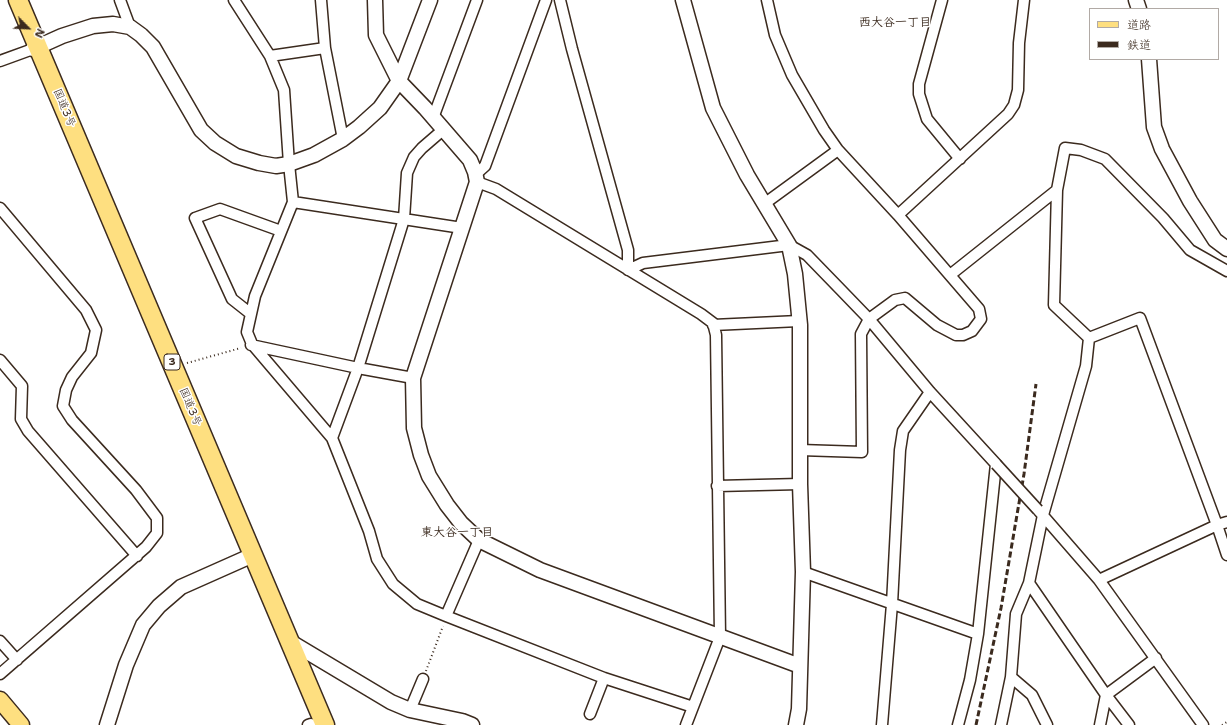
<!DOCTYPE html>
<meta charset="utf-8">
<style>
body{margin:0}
#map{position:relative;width:1227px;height:725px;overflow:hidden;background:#fff;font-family:"Shantell Sans","Klee One",sans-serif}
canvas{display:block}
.legend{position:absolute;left:1089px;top:8px;width:130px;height:52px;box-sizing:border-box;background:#fff;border:1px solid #b1aaa5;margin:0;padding:5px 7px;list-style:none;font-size:12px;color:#3b2a1e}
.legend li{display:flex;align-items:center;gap:8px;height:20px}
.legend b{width:20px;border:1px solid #b1aaa5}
.north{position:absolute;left:8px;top:8px;width:40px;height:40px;-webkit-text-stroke:3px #fff;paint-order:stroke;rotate:114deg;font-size:11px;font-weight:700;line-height:16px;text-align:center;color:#3b2a1e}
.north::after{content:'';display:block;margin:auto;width:14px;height:18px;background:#3b2a1e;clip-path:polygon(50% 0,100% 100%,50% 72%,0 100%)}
</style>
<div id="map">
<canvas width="1227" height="725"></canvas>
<ul class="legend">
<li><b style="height:5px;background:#fedf80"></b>道路</li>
<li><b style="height:5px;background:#3b2a1e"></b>鉄道</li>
</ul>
<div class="north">N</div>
</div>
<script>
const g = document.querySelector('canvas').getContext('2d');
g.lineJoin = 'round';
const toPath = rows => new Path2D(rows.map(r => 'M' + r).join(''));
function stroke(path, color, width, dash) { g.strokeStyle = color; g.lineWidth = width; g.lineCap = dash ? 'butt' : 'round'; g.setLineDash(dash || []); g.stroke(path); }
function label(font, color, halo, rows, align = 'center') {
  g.font = font + ' "Shantell Sans","Klee One",sans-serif'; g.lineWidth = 3; g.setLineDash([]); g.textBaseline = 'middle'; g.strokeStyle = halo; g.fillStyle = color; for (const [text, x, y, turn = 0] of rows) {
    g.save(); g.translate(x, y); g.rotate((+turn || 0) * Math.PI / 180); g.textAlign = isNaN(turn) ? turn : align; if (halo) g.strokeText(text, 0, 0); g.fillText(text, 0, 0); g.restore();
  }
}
const street = toPath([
 [120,0,130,27],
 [234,0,270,56,284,90,289,164,293,202,255,296,247,332,252,344,332,438,369,531,377,559,393,584,417,604,446,616,604,678,693,707],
 [321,0,325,48,343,139],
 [560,0,572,49,628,250,628,270],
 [767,0,775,35,792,75,824,130,838,150,898,215,979,309,981,319,972,331,963,335,956,335,937,325,905,298,895,300,869,319,861,334,862,452,800,450],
 [942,0,919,84,919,94,927,119,960,159],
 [270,56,325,48],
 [0,61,33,49],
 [433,118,477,0],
 [476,174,485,166,546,0],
 [477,182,496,189,701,314,713,323,716,335,720,637,686,725],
 [293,202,462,228],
 [764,204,838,150],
 [0,208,86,310,96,330,91,353,72,377,66,390,63,406,72,420,136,490,157,518,157,533,146,547,0,674],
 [898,215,1008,114,1014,105,1018,90,1019,43,1024,0],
 [628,270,643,263,789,245,807,255,840,289,869,319,930,392,996,464,978,634,970,680,958,725],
 [950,275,1057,190],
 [251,314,232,299,195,218,220,209,281,231],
 [713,325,799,321],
 [1089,338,1054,305,1057,190,1065,148,1081,150,1105,159,1163,218,1190,250,1227,271],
 [1089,338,1140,318,1217,525,1227,555],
 [251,345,358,368,413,378],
 [0,360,22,386,21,419,28,431,137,556],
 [332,438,358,368,404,219,407,173,414,157,422,148,444,129],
 [717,486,800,484],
 [1039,511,1099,580,1203,725],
 [803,572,978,634],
 [1099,580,1217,525,1227,522],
 [1029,583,1106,695,1129,725],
 [446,616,479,540],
 [0,641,17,660],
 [1011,677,1032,695,1047,725],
 [410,710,423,679],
 [590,714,604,678],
 [308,725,311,724],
 [882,725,892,604,900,450,903,431,930,392],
 [1001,725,1011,677,1016,614,1029,583,1043,515,1086,366,1089,338],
 [1100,725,1106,695,1156,658]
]);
const secondary = toPath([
 [375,0,376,35,399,81,425,108,470,160,475,172,477,182,413,378,414,428,421,455,429,476,447,505,461,523,479,540,540,570,800,666],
 [683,0,713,108,747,175,789,245,795,274,800,325,800,484,803,572,799,709,796,725],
 [1136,0,1139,9],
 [33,49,62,36,93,26,113,24,130,27,141,35,153,47,201,130,215,143,236,156,259,163,276,166,289,164,314,155,343,139,359,127,380,108,399,81,430,0],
 [1149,59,1154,127,1162,149,1190,201,1215,240,1227,249],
 [289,641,391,702,410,710,462,721,472,725],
 [107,725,126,665,143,625,159,606,181,587,253,555]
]);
const primary = toPath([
 [0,700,21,725]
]);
const highway = toPath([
 [18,0,325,725]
]);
stroke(street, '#3b2a1e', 13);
stroke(secondary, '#3b2a1e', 17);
stroke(primary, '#3b2a1e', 19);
stroke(highway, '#3b2a1e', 21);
stroke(toPath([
 [187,363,241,348],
 [426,671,443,626],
 [1222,725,1227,722]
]), '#3b2a1e', 2, [1, 3]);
stroke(street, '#fff', 10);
stroke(secondary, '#fff', 14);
stroke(primary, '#fedf80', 16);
stroke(highway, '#fedf80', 18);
stroke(toPath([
 [976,725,1001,608,1024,474,1036,384]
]), '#3b2a1e', 3, [6, 3]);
const streetBridge = toPath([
 [996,464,1038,510]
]);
stroke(streetBridge, '#3b2a1e', 13, []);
stroke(streetBridge, '#fff', 10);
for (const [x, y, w] of [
 [172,362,16]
]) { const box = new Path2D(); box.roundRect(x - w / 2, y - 8, w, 16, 3); g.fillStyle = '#fff'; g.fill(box); stroke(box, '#3b2a1e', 1); }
label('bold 10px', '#3b2a1e', null, [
 ["3",172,362]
]);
label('11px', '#3b2a1e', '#fff', [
 ["国道3号",64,108,67],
 ["国道3号",190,407,67]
]);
label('bold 12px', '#3b2a1e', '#fff', [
 ["西大谷一丁目",895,23],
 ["東大谷一丁目",457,533]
]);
</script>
